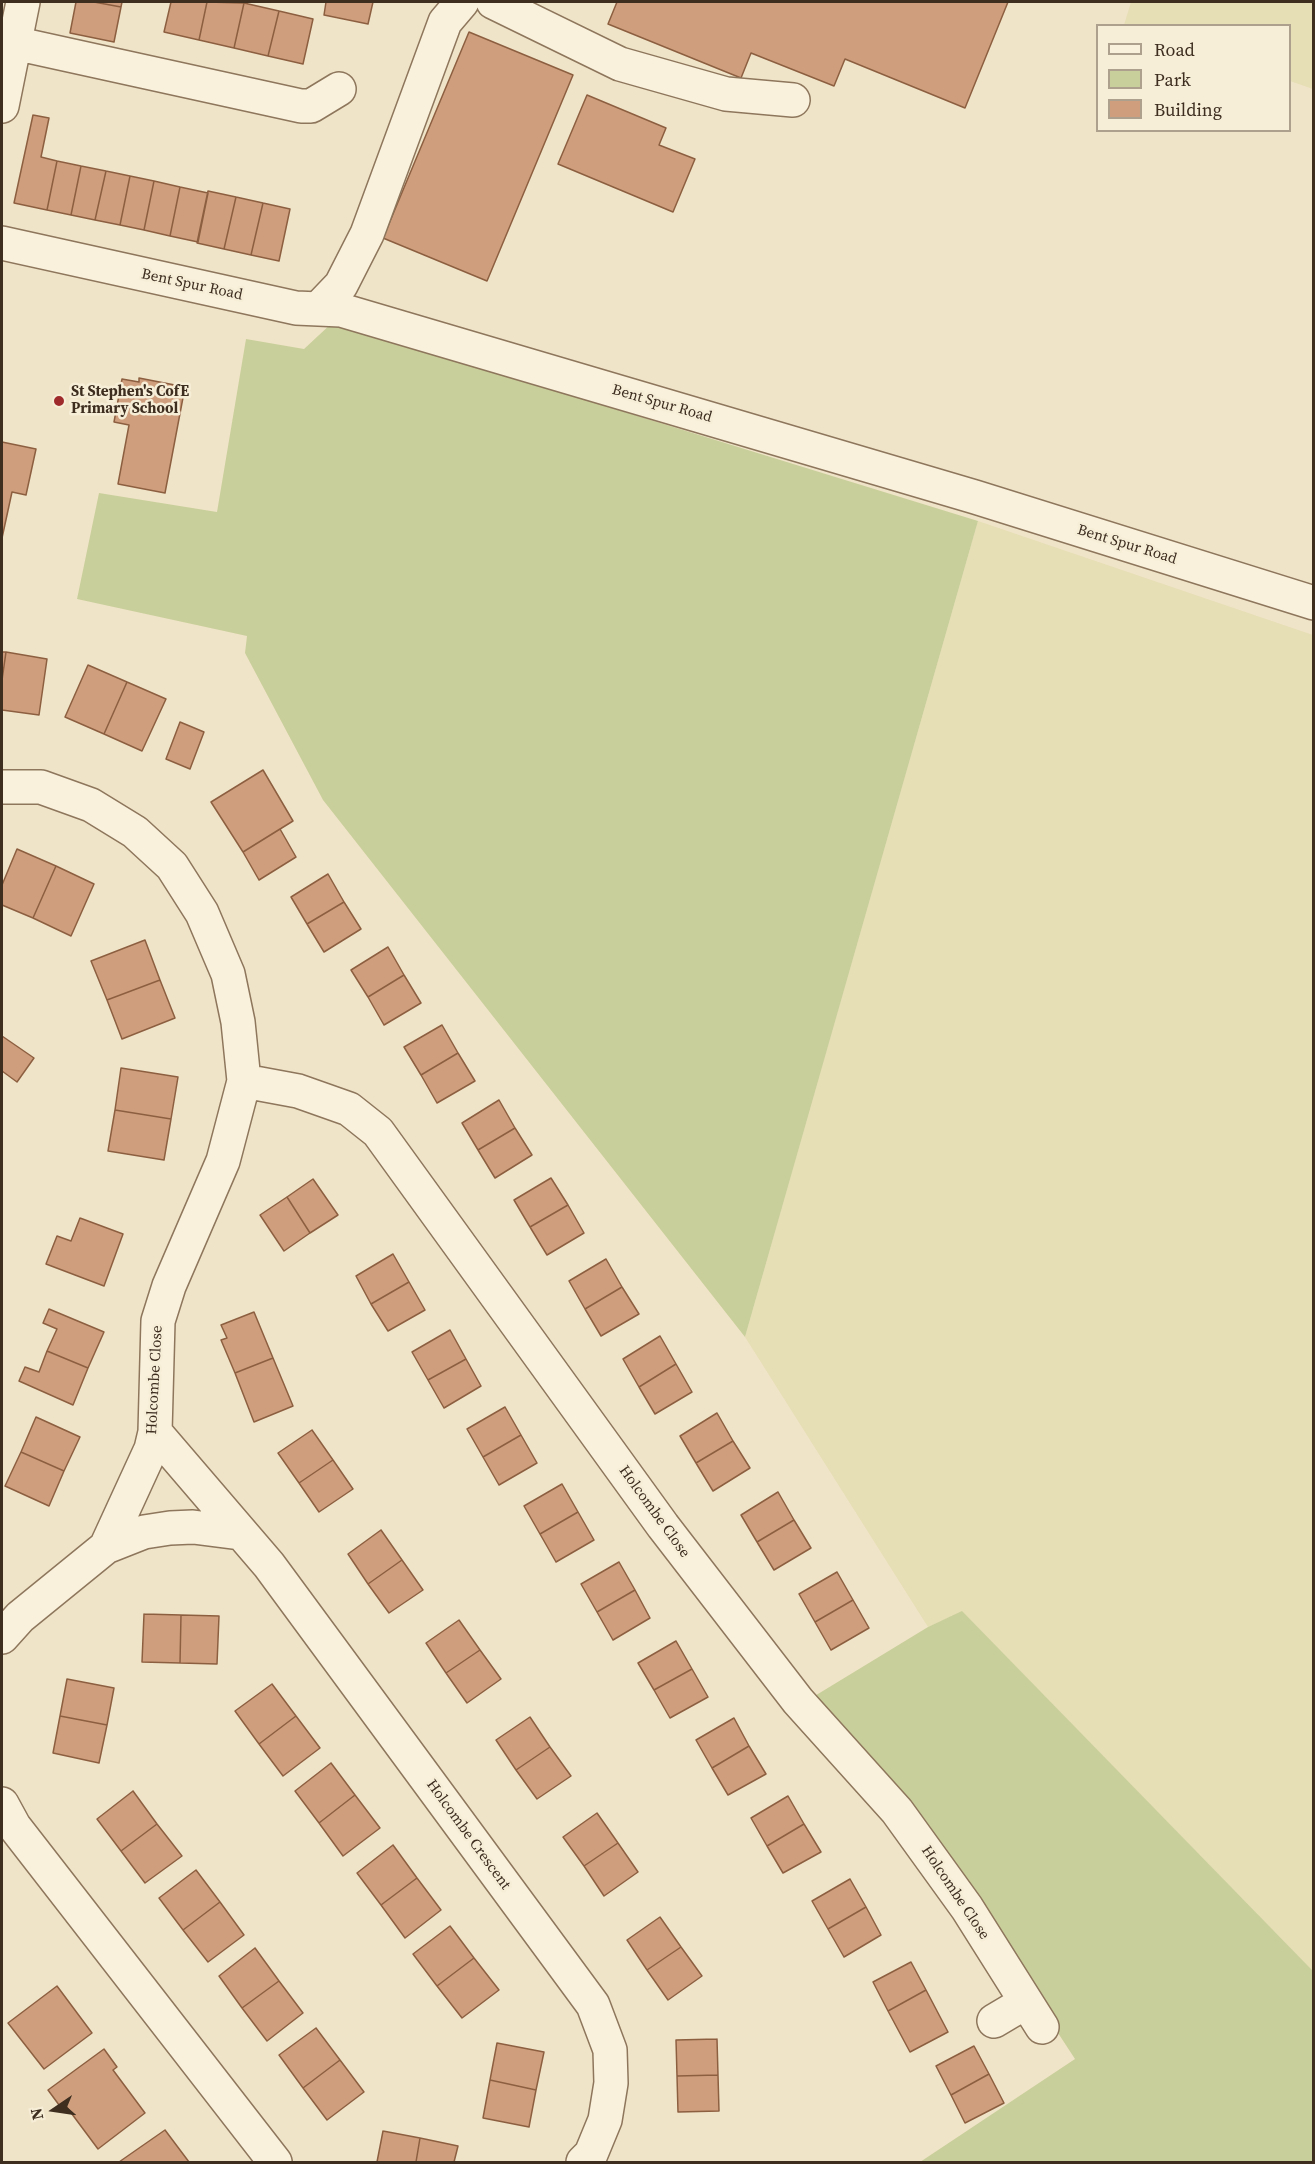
<!DOCTYPE html>
<style>
body{margin:0}
#map{position:relative;width:1315px;height:2164px;overflow:hidden;background:#f0e4c8;font-family:"Source Serif 4",serif}
canvas{display:block}
.frame{position:absolute;inset:0;border:3px solid #3d2e20;pointer-events:none}
.legend{position:absolute;left:1096px;top:24px;width:195px;height:108px;box-sizing:border-box;background:#f7eed8;border:2px solid #ada18e;margin:0;padding:8px 10px;list-style:none;font-size:18px;color:#3d2e20}
.legend li{display:flex;align-items:center;gap:12px;height:30px}
.legend b{width:30px;border:2px solid #ada18e}
.north{position:absolute;left:24px;top:2080px;width:60px;height:60px;-webkit-text-stroke:4px #f7eed8;paint-order:stroke;rotate:257deg;font-size:16px;font-weight:700;line-height:24px;text-align:center;color:#3d2e20}
.north::after{content:'';display:block;margin:auto;width:21px;height:27px;background:#3d2e20;clip-path:polygon(50% 0,100% 100%,50% 72%,0 100%)}
</style>
<div id="map">
<canvas width="1315" height="2164"></canvas>
<div class="frame"></div>
<ul class="legend">
<li><b style="height:8px;background:#faf1dc"></b>Road</li>
<li><b style="height:16px;background:#c9cf9b"></b>Park</li>
<li><b style="height:16px;background:#cf9f7d"></b>Building</li>
</ul>
<div class="north">N</div>
</div>
<script>
const g = document.querySelector('canvas').getContext('2d');
g.lineJoin = 'round';
function fillPath(path, color) { g.fillStyle = color; g.fill(path, 'evenodd'); }
const toPath = rows => new Path2D(rows.map(r => 'M' + r).join(''));
function stroke(path, color, width, dash) { g.strokeStyle = color; g.lineWidth = width; g.lineCap = dash ? 'butt' : 'round'; g.setLineDash(dash || []); g.stroke(path); }
function label(font, color, halo, rows, align = 'center') {
  g.font = font + ' "Source Serif 4",serif'; g.lineWidth = 5; g.setLineDash([]); g.textBaseline = 'middle'; g.strokeStyle = halo; g.fillStyle = color; for (const [text, x, y, turn = 0] of rows) {
    g.save(); g.translate(x, y); g.rotate((+turn || 0) * Math.PI / 180); g.textAlign = isNaN(turn) ? turn : align; if (halo) g.strokeText(text, 0, 0); g.fillText(text, 0, 0); g.restore();
  }
}
fillPath(toPath([
 [1131,2,1313,2,1313,89,1290,81,1290,26,1124,25],
 [978,521,1313,635,1313,1971,962,1612,928,1627,745,1337]
]), '#e6deb5');
fillPath(toPath([
 [333,322,978,521,745,1337,323,800,245,653,247,636,77,599,99,493,217,512,246,339,304,349],
 [962,1611,1313,1971,1313,2162,920,2162,1075,2059,913,1811,813,1697,928,1627]
]), '#c9cf9b');
const building = toPath([
 [76,2,94,2,121,7,114,42,70,33,76,2],
 [94,2,122,2,121,7,94,2],
 [171,2,207,2,199,40,164,32,171,2],
 [207,2,244,3,234,48,199,40,207,2],
 [326,2,373,2,368,24,324,15,326,2],
 [617,2,1008,2,965,108,845,59,834,86,751,53,741,78,608,24,617,2],
 [244,3,279,11,268,56,234,48,244,3],
 [279,11,313,19,303,64,268,56,279,11],
 [469,32,573,75,487,281,383,238,469,32],
 [587,95,666,128,659,145,695,159,673,212,558,164,587,95],
 [33,115,49,118,41,157,57,161,47,210,14,203,33,115],
 [57,161,81,166,71,215,47,210,57,161],
 [81,166,106,171,95,220,71,215,81,166],
 [106,171,130,176,120,225,95,220,106,171],
 [130,176,154,181,144,230,120,225,130,176],
 [154,181,180,187,170,236,144,230,154,181],
 [180,187,208,193,198,242,170,236,180,187],
 [208,191,236,197,224,249,197,243,208,191],
 [236,197,263,203,251,255,224,249,236,197],
 [263,203,290,209,279,261,251,255,263,203],
 [139,378,185,387,165,493,118,484,129,425,114,422,122,379,139,382,139,378],
 [2,442,36,449,26,495,12,492,2,538,2,442],
 [2,652,6,652,2,680,2,652],
 [6,652,47,659,39,715,2,710,2,680,6,652],
 [88,665,127,682,104,734,65,717,88,665],
 [127,682,166,699,142,751,104,734,127,682],
 [180,722,204,732,190,769,166,759,180,722],
 [263,770,293,821,243,852,211,802,263,770],
 [280,829,296,857,259,880,243,852,280,829],
 [17,849,56,866,33,918,2,905,2,885,17,849],
 [56,866,94,884,71,936,33,918,56,866],
 [328,874,344,902,307,924,291,897,328,874],
 [344,902,361,929,324,952,307,924,344,902],
 [145,940,160,980,107,1000,91,961,145,940],
 [388,947,404,975,368,997,351,970,388,947],
 [404,975,421,1003,384,1025,368,997,404,975],
 [160,980,175,1018,122,1039,107,1000,160,980],
 [442,1025,458,1053,421,1075,404,1047,442,1025],
 [2,1036,34,1058,17,1082,2,1071,2,1036],
 [458,1053,475,1081,437,1103,421,1075,458,1053],
 [121,1068,178,1077,171,1119,115,1110,121,1068],
 [499,1100,515,1128,478,1150,462,1123,499,1100],
 [115,1110,171,1119,164,1160,108,1151,115,1110],
 [515,1128,532,1155,495,1178,478,1150,515,1128],
 [551,1178,568,1205,530,1227,514,1200,551,1178],
 [313,1179,338,1215,310,1233,287,1197,313,1179],
 [287,1197,310,1233,284,1251,260,1215,287,1197],
 [568,1205,584,1233,547,1255,530,1227,568,1205],
 [80,1218,123,1234,104,1286,46,1264,57,1236,71,1241,80,1218],
 [393,1254,409,1282,371,1304,356,1276,393,1254],
 [606,1259,622,1287,585,1309,569,1281,606,1259],
 [409,1282,425,1310,388,1331,371,1304,409,1282],
 [622,1287,639,1314,601,1336,585,1309,622,1287],
 [49,1309,104,1332,88,1368,47,1351,57,1329,43,1323,49,1309],
 [254,1312,273,1358,235,1373,221,1340,227,1338,221,1325,254,1312],
 [450,1330,466,1359,428,1380,412,1352,450,1330],
 [660,1336,676,1364,639,1387,623,1359,660,1336],
 [47,1351,88,1368,73,1405,19,1381,25,1367,39,1372,47,1351],
 [273,1358,293,1406,254,1422,235,1373,273,1358],
 [466,1359,481,1386,444,1408,428,1380,466,1359],
 [676,1364,692,1392,655,1414,639,1387,676,1364],
 [505,1407,521,1435,483,1457,467,1429,505,1407],
 [717,1413,733,1441,696,1463,680,1436,717,1413],
 [36,1417,80,1437,64,1471,21,1452,36,1417],
 [312,1430,333,1460,299,1483,278,1453,312,1430],
 [521,1435,537,1463,499,1485,483,1457,521,1435],
 [733,1441,750,1468,713,1491,696,1463,733,1441],
 [21,1452,64,1471,49,1506,5,1486,21,1452],
 [333,1460,353,1489,319,1512,299,1483,333,1460],
 [562,1484,578,1512,540,1534,524,1506,562,1484],
 [778,1492,794,1520,757,1542,741,1515,778,1492],
 [578,1512,594,1540,556,1562,540,1534,578,1512],
 [794,1520,811,1548,774,1570,757,1542,794,1520],
 [381,1530,402,1560,368,1584,348,1554,381,1530],
 [402,1560,423,1590,389,1613,368,1584,402,1560],
 [619,1562,635,1590,597,1612,581,1584,619,1562],
 [837,1572,853,1600,815,1622,799,1594,837,1572],
 [635,1590,650,1618,613,1640,597,1612,635,1590],
 [853,1600,869,1628,831,1650,815,1622,853,1600],
 [144,1614,181,1615,180,1663,142,1662,144,1614],
 [181,1615,219,1616,217,1664,180,1663,181,1615],
 [459,1620,480,1650,446,1673,426,1643,459,1620],
 [676,1641,692,1669,654,1690,638,1663,676,1641],
 [480,1650,501,1679,467,1703,446,1673,480,1650],
 [692,1669,708,1697,670,1718,654,1690,692,1669],
 [67,1679,114,1688,107,1725,60,1716,67,1679],
 [272,1684,296,1716,259,1744,235,1711,272,1684],
 [60,1716,107,1725,99,1763,53,1753,60,1716],
 [296,1716,320,1748,283,1776,259,1744,296,1716],
 [530,1717,550,1747,516,1770,496,1740,530,1717],
 [734,1718,749,1746,712,1768,696,1740,734,1718],
 [749,1746,766,1774,728,1795,712,1768,749,1746],
 [550,1747,571,1776,537,1799,516,1770,550,1747],
 [331,1763,355,1795,319,1823,295,1791,331,1763],
 [133,1791,157,1824,121,1851,97,1819,133,1791],
 [355,1795,380,1828,343,1856,319,1823,355,1795],
 [788,1796,804,1824,767,1846,751,1818,788,1796],
 [597,1813,618,1843,584,1866,563,1837,597,1813],
 [157,1824,182,1856,145,1883,121,1851,157,1824],
 [804,1824,821,1852,783,1873,767,1846,804,1824],
 [618,1843,638,1872,604,1896,584,1866,618,1843],
 [393,1845,417,1878,381,1905,357,1873,393,1845],
 [196,1870,220,1902,183,1930,159,1898,196,1870],
 [417,1878,441,1910,405,1938,381,1905,417,1878],
 [850,1879,866,1907,828,1929,812,1901,850,1879],
 [220,1902,244,1935,208,1962,183,1930,220,1902],
 [866,1907,881,1935,844,1957,828,1929,866,1907],
 [660,1917,681,1947,647,1970,627,1940,660,1917],
 [450,1926,474,1958,437,1986,413,1954,450,1926],
 [681,1947,702,1976,668,2000,647,1970,681,1947],
 [255,1948,279,1981,242,2008,219,1976,255,1948],
 [474,1958,499,1990,462,2018,437,1986,474,1958],
 [911,1962,926,1990,888,2011,873,1982,911,1962],
 [279,1981,303,2013,267,2041,242,2008,279,1981],
 [57,1986,92,2033,44,2069,8,2023,57,1986],
 [926,1990,948,2032,910,2052,888,2011,926,1990],
 [316,2028,340,2060,303,2088,279,2055,316,2028],
 [717,2039,718,2075,677,2076,676,2040,717,2039],
 [497,2043,544,2052,536,2090,490,2080,497,2043],
 [974,2046,989,2074,951,2095,936,2066,974,2046],
 [104,2049,117,2067,113,2070,145,2113,98,2149,66,2106,62,2109,48,2090,104,2049],
 [340,2060,364,2092,327,2120,303,2088,340,2060],
 [989,2074,1004,2103,965,2123,951,2095,989,2074],
 [718,2075,719,2111,678,2112,677,2076,718,2075],
 [490,2080,536,2090,529,2127,483,2118,490,2080],
 [165,2130,189,2162,119,2162,165,2130],
 [383,2131,420,2138,416,2162,377,2162,383,2131],
 [420,2138,458,2146,454,2162,416,2162,420,2138]
]);
fillPath(building, '#cf9f7d');
stroke(building, '#8d5f41', 1.5);
const minor = toPath([
 [493,2,620,64,726,94,793,100],
 [14,43,301,106,311,106,339,89],
 [2,106,23,2],
 [2,243,296,308,341,310,975,497,1314,603],
 [318,309,341,285,367,234,445,22,462,2],
 [2,787,41,787,91,805,135,832,172,866,202,913,228,974,238,1022,244,1081,298,1091,349,1109,378,1132,663,1526,798,1701,897,1811,967,1908,1042,2027],
 [155,1432,269,1565,593,2005,610,2050,611,2083,605,2120,591,2154,583,2162],
 [106,1547,144,1532,170,1528,193,1527,240,1533],
 [2,1637,20,1617,106,1547,151,1449,155,1432,158,1321,169,1286,223,1161,244,1081],
 [2,1804,14,1826,275,2162],
 [994,2021,1026,2002]
]);
stroke(minor, '#8d765c', 36);
stroke(minor, '#faf1dc', 33);
for (const [x, y, r, color] of [
 [59,401,6,"#9e2a2b"]
]) { const dot = new Path2D(); dot.arc(x, y, r, 0, 2 * Math.PI); g.fillStyle = color; g.fill(dot); stroke(dot, '#f7eed8', 2); }
label('15px', '#3d2e20', '#f7eed8', [
 ["Bent Spur Road",192,285,12],
 ["Bent Spur Road",662,404,16],
 ["Bent Spur Road",1127,545,17],
 ["Holcombe Close",155,1380,-87],
 ["Holcombe Close",654,1512,54],
 ["Holcombe Crescent",468,1835,54],
 ["Holcombe Close",955,1893,56]
]);
label('bold 15px', '#3d2e20', '#f7eed8', [
 ["St Stephen's CofE",71,392],
 ["Primary School",71,409]
], 'left');
</script>
